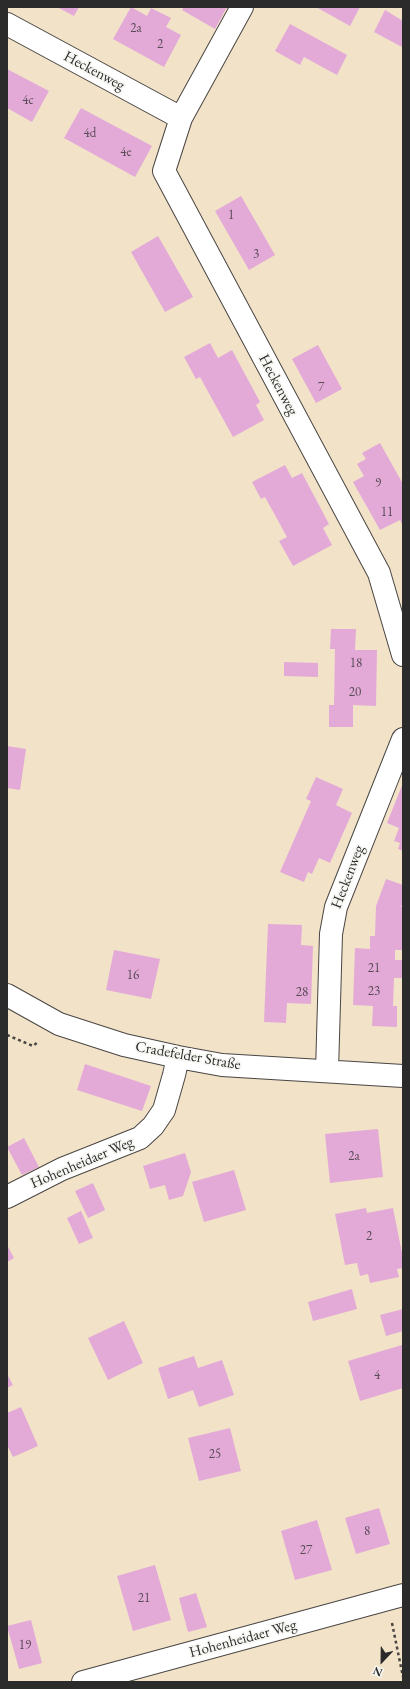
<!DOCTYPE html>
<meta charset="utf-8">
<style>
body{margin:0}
#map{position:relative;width:410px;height:1689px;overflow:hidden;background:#f2e2c8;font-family:"EB Garamond",serif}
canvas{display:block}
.frame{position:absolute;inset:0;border:8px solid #2b2b2b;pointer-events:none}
.north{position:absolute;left:362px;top:1641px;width:40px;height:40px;-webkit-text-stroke:3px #f6f6f2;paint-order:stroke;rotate:202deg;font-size:11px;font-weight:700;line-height:16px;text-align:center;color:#2b2b2b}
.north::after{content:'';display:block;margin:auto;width:14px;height:18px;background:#2b2b2b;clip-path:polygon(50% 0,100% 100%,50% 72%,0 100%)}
</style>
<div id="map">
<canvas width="410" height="1689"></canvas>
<div class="frame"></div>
<div class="north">N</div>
</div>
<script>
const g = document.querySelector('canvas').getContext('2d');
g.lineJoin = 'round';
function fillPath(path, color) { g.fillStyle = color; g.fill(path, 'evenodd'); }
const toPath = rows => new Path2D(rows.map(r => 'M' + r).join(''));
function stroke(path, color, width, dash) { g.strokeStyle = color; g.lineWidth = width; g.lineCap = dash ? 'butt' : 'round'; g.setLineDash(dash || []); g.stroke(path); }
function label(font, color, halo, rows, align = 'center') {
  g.font = font + ' "EB Garamond",serif'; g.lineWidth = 3.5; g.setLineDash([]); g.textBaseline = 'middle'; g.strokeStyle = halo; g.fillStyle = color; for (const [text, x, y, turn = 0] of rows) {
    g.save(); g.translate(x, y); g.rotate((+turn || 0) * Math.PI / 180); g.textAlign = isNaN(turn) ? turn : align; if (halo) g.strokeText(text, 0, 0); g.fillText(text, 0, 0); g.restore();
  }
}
fillPath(toPath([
 [57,7,79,7,74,16],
 [131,7,147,16,151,8,171,18,166,27,181,35,164,67,113,39],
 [184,7,227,7,215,29,182,10],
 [316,7,360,7,350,26],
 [385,10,403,21,403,45,402,47,374,32],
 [290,24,347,55,337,75,304,57,300,65,275,51],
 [7,69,49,91,32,122,7,108],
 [81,108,152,146,135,177,64,138],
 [241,196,275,255,249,270,215,211],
 [158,236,193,297,165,312,131,252],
 [210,343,218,358,232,350,260,402,256,405,264,420,233,437,200,377,196,379,184,357],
 [318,345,342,389,316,403,292,359],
 [380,443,403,484,403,526,400,520,380,530,353,482,364,476,357,464,366,459,362,453],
 [285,465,292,478,302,473,329,524,323,528,332,545,293,566,279,541,287,537,265,497,261,499,252,482],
 [331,629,356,629,355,650,377,650,376,706,353,705,353,727,329,727,329,705,334,705,335,649,330,649],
 [284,662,318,663,318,677,284,676],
 [7,746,26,749,20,790,7,788],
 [316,777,343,789,336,805,352,813,330,863,319,858,312,874,308,872,304,882,280,872,311,801,306,799],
 [403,783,403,851,398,849,400,843,394,841,399,828,387,823],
 [386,879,403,885,403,902,401,907,403,907,403,950,395,950,395,960,403,960,403,978,394,978,393,1006,397,1006,397,1027,372,1026,373,1006,353,1005,355,948,370,949,370,936,375,936,376,906],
 [268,924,302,925,301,945,313,946,311,1004,287,1003,286,1023,264,1022],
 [114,950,160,959,151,999,106,990],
 [85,1064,151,1086,142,1111,77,1090],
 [378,1129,383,1177,330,1183,325,1134],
 [24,1138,39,1167,22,1175,7,1147],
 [185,1153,191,1172,183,1196,169,1200,165,1185,150,1189,143,1166],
 [234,1170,246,1210,204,1222,192,1182],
 [93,1183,105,1210,88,1218,75,1191],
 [366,1208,367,1213,393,1208,403,1258,403,1268,397,1269,399,1277,370,1283,368,1274,360,1276,357,1263,345,1265,335,1214],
 [81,1211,93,1238,79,1244,67,1218],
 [7,1245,14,1258,7,1262],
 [352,1289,357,1309,313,1321,308,1302],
 [403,1309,403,1331,386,1336,380,1315],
 [124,1321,143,1363,108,1380,88,1338],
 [402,1345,403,1388,360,1401,348,1361],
 [194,1356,198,1368,222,1360,234,1395,199,1407,193,1390,168,1399,158,1368],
 [7,1374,13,1385,7,1388],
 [21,1407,38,1446,13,1457,7,1445,7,1413],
 [230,1428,241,1471,199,1481,188,1438],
 [379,1508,390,1544,356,1554,345,1518],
 [317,1520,332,1570,295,1580,281,1531],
 [155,1565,171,1620,133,1631,117,1576],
 [196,1593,207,1627,188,1632,179,1598],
 [31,1620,42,1663,19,1669,7,1626]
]), '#e3aad7');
const minor = toPath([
 [242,7,181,118,164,171,379,573,403,655],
 [7,24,181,118],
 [7,995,59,1024,124,1045,178,1057,222,1065,403,1076],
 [327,1071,331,934,336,907,403,739],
 [7,1197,62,1169,140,1138,153,1126,164,1110,174,1075,178,1057],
 [83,1682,403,1595]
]);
stroke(minor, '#494643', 24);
stroke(toPath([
 [7,1035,33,1046,39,1041],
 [392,1623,403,1677]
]), '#494643', 2.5, [3, 3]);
stroke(minor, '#fff', 22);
label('13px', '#594b56', null, [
 ["2a",136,28],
 ["2",160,44],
 ["4c",28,100],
 ["4d",90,133],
 ["4e",126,152],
 ["1",231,215],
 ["3",256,254],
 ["7",321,387],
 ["9",378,483],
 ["11",387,512],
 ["18",356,663],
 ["20",355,692],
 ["21",374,968],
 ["16",133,975],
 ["23",374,991],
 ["28",302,992],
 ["2a",354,1156],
 ["2",369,1236],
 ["4",377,1375],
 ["25",215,1454],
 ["8",367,1531],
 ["27",306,1550],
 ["21",144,1598],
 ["19",25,1645]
]);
label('15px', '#2b2b2b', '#f6f6f2', [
 ["Heckenweg",94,71,28],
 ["Heckenweg",278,385,62],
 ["Heckenweg",348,877,-69],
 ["Cradefelder Straße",188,1056,10],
 ["Hohenheidaer Weg",82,1163,-23],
 ["Hohenheidaer Weg",243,1639,-15]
]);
</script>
